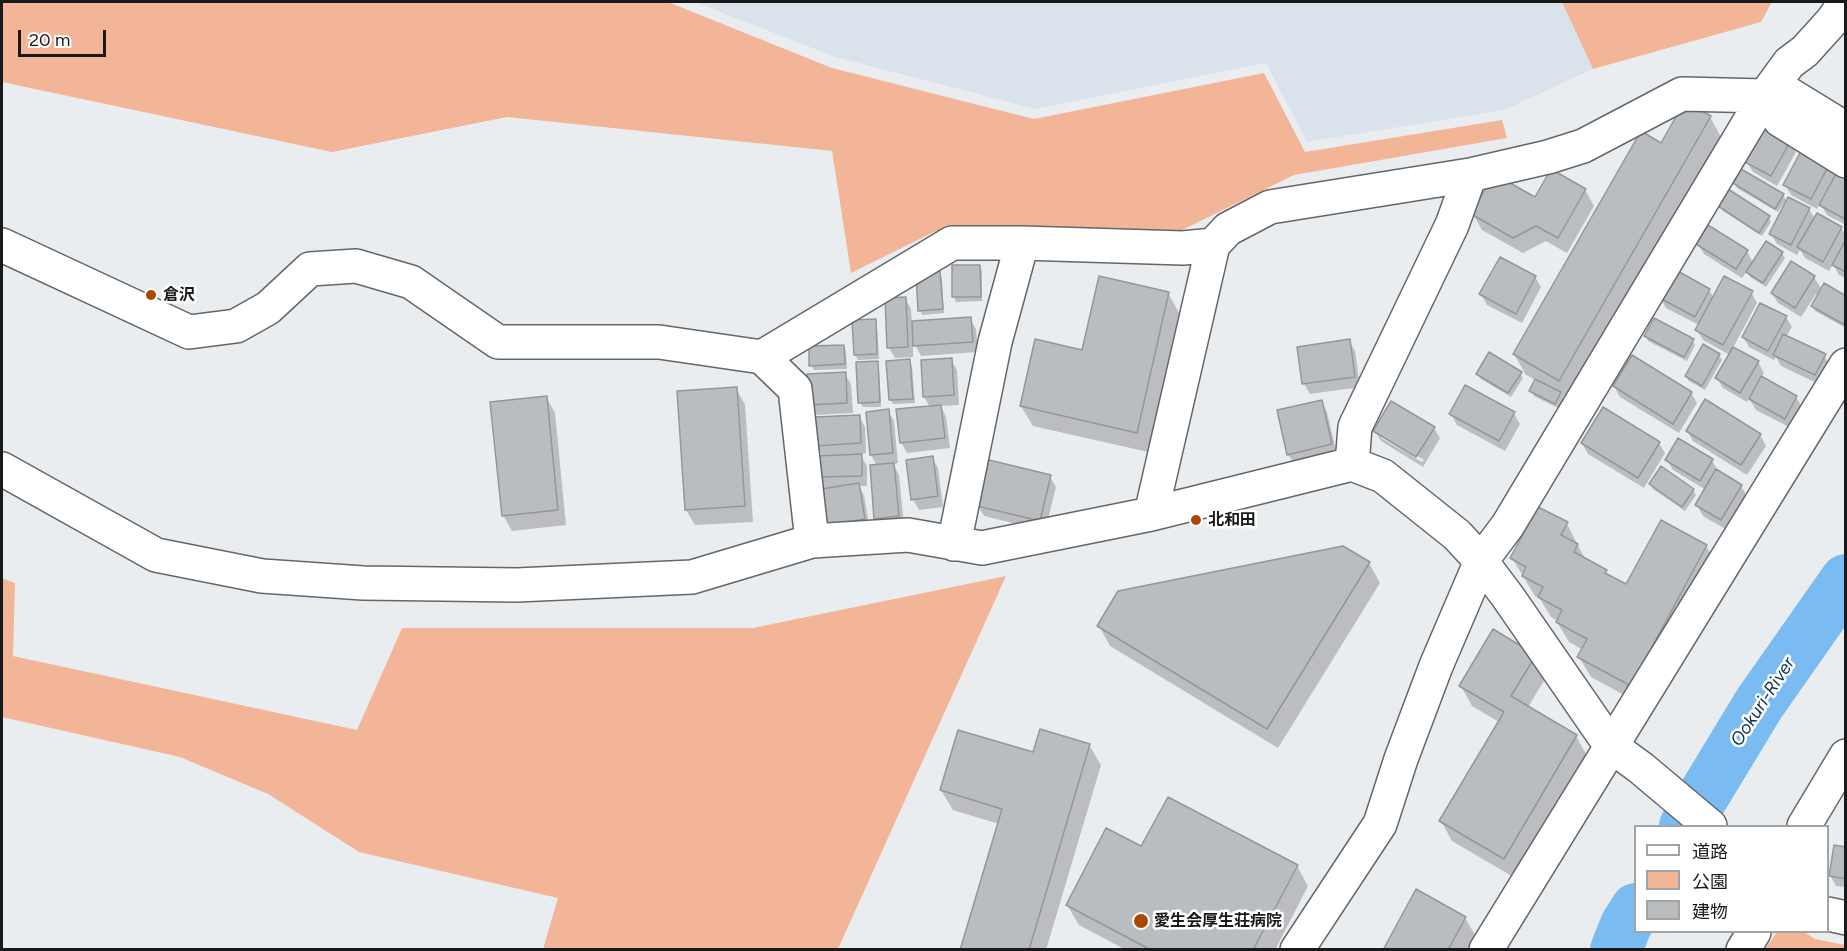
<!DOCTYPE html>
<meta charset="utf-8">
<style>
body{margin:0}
#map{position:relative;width:1847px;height:951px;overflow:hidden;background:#eaedf0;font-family:Figtree,"Noto Sans JP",sans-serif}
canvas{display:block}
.frame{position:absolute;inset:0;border:3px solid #18191a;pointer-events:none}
.legend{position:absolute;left:1634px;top:825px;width:195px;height:108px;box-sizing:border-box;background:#fff;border:2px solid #a3a3a3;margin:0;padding:8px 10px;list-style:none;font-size:18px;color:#18191a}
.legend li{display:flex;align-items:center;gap:12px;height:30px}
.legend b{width:30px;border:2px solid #a3a3a3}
.scale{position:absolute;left:18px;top:30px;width:88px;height:27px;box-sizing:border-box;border:3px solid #18191a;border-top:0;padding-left:8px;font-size:18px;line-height:21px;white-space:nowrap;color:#18191a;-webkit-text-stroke:4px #fff;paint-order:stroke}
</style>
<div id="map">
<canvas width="1847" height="951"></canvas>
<div class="frame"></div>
<ul class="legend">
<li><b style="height:8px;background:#fff"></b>道路</li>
<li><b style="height:16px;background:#f3b597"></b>公園</li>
<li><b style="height:16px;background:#babdc0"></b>建物</li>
</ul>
<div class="scale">20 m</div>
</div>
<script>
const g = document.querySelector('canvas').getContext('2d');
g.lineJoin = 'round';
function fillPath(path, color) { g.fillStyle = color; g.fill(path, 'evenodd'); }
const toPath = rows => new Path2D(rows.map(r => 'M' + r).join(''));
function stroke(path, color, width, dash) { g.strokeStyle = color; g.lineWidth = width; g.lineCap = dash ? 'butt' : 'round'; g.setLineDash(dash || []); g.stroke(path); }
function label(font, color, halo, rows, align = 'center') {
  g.font = font + ' Figtree,"Noto Sans JP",sans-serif'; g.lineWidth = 5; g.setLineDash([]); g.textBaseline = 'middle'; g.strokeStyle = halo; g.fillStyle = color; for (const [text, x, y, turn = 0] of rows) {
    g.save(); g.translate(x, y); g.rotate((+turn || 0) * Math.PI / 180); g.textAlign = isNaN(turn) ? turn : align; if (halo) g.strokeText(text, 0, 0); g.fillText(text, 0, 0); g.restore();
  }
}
fillPath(toPath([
 [695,2,1562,2,1593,69,1504,110,1307,142,1266,63,1036,109,835,57]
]), '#dae3eb');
fillPath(toPath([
 [2,2,668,2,832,68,1034,119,1264,73,1305,152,1502,120,1507,138,1294,175,1182,230,936,231,851,273,832,151,507,117,332,152,2,82],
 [1562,2,1772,2,1761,22,1593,69],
 [1006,576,838,949,543,949,558,898,359,852,268,794,180,757,2,717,2,578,15,583,13,656,357,730,402,628,753,628],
 [1777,932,1804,932,1815,939,1845,945,1845,949,1765,949]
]), '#f3b597');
fillPath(toPath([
 [1710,117,1721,137,1571,400,1564,396,1558,408,1534,396,1531,391,1536,380,1526,375,1514,354,1662,145],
 [1790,141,1796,152,1777,186,1753,172,1747,162],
 [1828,164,1836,177,1846,175,1846,225,1827,215,1820,203,1817,209,1791,195,1785,185],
 [1735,183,1783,195,1787,202,1809,209,1815,219,1841,228,1846,236,1846,278,1839,275,1833,264,1829,271,1805,258,1800,250,1797,255,1777,244,1771,234,1786,205,1783,204,1778,212,1737,188],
 [1585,190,1594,206,1567,253,1546,241,1523,253,1482,230,1473,214,1535,199],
 [1720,206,1769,217,1771,222,1762,236,1723,211],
 [1698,244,1747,251,1753,263,1782,253,1785,258,1766,287,1750,277,1747,271,1742,278,1704,254],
 [953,266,979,266,982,271,982,301,956,302,954,297],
 [1674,271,1709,290,1714,298,1751,292,1757,303,1733,348,1758,362,1764,373,1761,378,1796,397,1802,407,1791,428,1756,410,1749,398,1747,402,1723,388,1717,378,1730,355,1703,340,1697,330,1699,325,1666,308,1660,297],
 [939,273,942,278,944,313,922,315,920,310],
 [1535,277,1541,287,1522,323,1487,305,1481,294],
 [1814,277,1822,290,1846,297,1846,328,1815,311,1812,306,1819,295,1816,294,1801,317,1778,303,1772,293],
 [1168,293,1179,313,1148,452,1033,426,1021,406,1083,351],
 [905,298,911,309,912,323,970,319,976,329,978,352,921,356,913,341,913,357,895,358,889,348],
 [1786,317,1792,327,1786,337,1824,355,1830,366,1821,385,1781,366,1776,357,1774,360,1749,347,1743,337],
 [875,320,877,325,879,359,858,360,855,355,853,321],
 [1646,336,1692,340,1695,345,1687,361,1648,341],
 [1349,341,1355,351,1360,387,1310,394,1304,384,1298,348],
 [843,347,846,351,847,369,814,370,811,365],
 [1719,355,1722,360,1705,390,1689,381,1686,376],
 [951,360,957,370,959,405,941,406,946,417,950,448,907,453,901,442,930,407,924,397],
 [909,361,912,366,915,403,893,404,891,400],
 [877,363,879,368,881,407,863,407,860,403],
 [1520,373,1523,378,1511,397,1481,379,1478,374],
 [845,374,851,384,853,413,815,415,809,404],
 [1614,386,1691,393,1697,403,1679,433,1620,397],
 [736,389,745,404,753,522,695,525,686,510],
 [546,397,555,413,566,525,512,531,503,515],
 [1321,401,1327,412,1337,455,1294,464,1288,454],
 [888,411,894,421,898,463,893,464,899,475,904,526,881,528,875,518,877,466,871,455],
 [1451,414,1514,414,1520,424,1505,451,1457,425],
 [859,416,865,427,866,453,860,454,867,466,867,486,859,486,864,495,870,530,834,535,826,490,819,477,823,457,816,445],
 [1434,428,1440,438,1423,467,1381,441,1375,431],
 [1381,434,1424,460,1422,462,1381,438],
 [1687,431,1760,435,1766,446,1747,475,1693,441],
 [1582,443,1659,443,1665,453,1644,488,1588,454],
 [932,458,938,468,943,507,919,510,913,499],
 [1667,460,1712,460,1718,471,1741,486,1747,496,1727,530,1703,516,1697,505,1706,490,1673,470],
 [1050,477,1056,487,1045,531,984,516,978,506],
 [1650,484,1693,490,1696,495,1685,511,1653,489],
 [1567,524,1586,561,1605,571,1609,577,1627,586,1706,546,1718,566,1642,705,1591,677,1579,657,1583,650,1569,642,1557,622,1558,621,1551,617,1540,599,1535,596,1512,558],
 [1369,563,1380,583,1278,748,1110,646,1099,626],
 [1535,656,1547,676,1528,707,1576,736,1587,756,1515,878,1452,841,1441,821,1499,722,1472,706,1461,686],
 [1089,745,1101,765,1046,950,962,950,999,824,953,810,941,790,1034,754],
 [1142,848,1297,866,1308,886,1275,950,1126,950,1079,925,1067,905],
 [1846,849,1846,887,1836,886,1830,875],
 [1465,918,1477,938,1470,950,1385,950]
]), '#0003');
stroke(toPath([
 [1685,826,1759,704,1846,580],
 [1616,950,1626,925,1636,909]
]), '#7abbf1', 52);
const building = toPath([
 [1685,101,1711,116,1559,381,1513,354,1641,131,1661,143,1685,101],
 [1765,126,1791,140,1771,176,1745,162,1765,126],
 [1802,149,1830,163,1811,199,1783,185,1802,149],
 [1551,169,1586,189,1558,238,1536,226,1513,238,1471,214,1494,174,1535,197,1551,169],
 [1741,169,1784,194,1775,209,1733,183,1741,169],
 [1838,170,1846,174,1845,219,1819,205,1838,170],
 [1728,189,1770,216,1759,233,1718,206,1728,189],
 [1788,197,1810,208,1791,245,1769,234,1788,197],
 [1817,213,1842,227,1823,262,1797,247,1817,213],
 [1708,225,1748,250,1736,269,1696,244,1708,225],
 [1846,239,1846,272,1832,265,1846,239],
 [1766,241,1783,252,1763,283,1746,272,1766,241],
 [1500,257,1536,276,1516,314,1479,294,1500,257],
 [1791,261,1815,276,1795,308,1771,293,1791,261],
 [952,265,980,265,981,297,952,297,952,265],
 [1674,269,1710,289,1695,317,1658,297,1674,269],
 [940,271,943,309,918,311,916,273,940,271],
 [1099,276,1169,292,1137,433,1020,406,1035,339,1082,350,1099,276],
 [1724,276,1753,291,1723,345,1695,330,1724,276],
 [1824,283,1846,296,1846,320,1843,324,1811,306,1824,283],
 [906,297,908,347,887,348,885,298,906,297],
 [1760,303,1787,316,1768,351,1742,337,1760,303],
 [971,317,973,342,913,346,912,321,971,317],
 [1654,318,1694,339,1684,357,1644,336,1654,318],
 [876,319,877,354,854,355,852,320,876,319],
 [1783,334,1826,354,1815,375,1773,355,1783,334],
 [1350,339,1355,377,1302,384,1297,347,1350,339],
 [1703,344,1720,354,1702,386,1685,376,1703,344],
 [844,345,845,364,809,366,809,346,844,345],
 [1733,347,1759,361,1740,393,1715,378,1733,347],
 [1489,352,1522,372,1508,393,1476,374,1489,352],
 [1632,355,1692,392,1673,424,1613,386,1632,355],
 [952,358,954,395,923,397,921,360,952,358],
 [910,359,913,399,889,400,886,361,910,359],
 [878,361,880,402,858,403,856,362,878,361],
 [846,372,847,403,808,405,807,374,846,372],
 [1761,376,1797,396,1785,419,1749,399,1761,376],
 [1535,379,1561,392,1555,404,1529,391,1535,379],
 [1465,385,1515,412,1499,441,1449,414,1465,385],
 [737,387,745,506,685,510,677,391,737,387],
 [547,396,558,510,502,516,490,402,547,396],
 [1705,399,1761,434,1741,465,1686,431,1705,399],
 [1322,400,1332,444,1287,455,1277,410,1322,400],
 [1391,401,1435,427,1416,457,1373,431,1391,401],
 [941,405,945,438,900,443,896,409,941,405],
 [1603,407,1660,442,1638,478,1581,443,1603,407],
 [889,409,893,453,870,455,866,412,889,409],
 [860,415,861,443,815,446,814,417,860,415],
 [1678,438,1713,459,1700,481,1665,460,1678,438],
 [862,454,862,476,817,477,816,456,862,454],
 [933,456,938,496,911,500,906,460,933,456],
 [989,460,1051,475,1040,521,977,506,989,460],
 [894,463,899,516,874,519,870,465,894,463],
 [1661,466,1694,489,1682,507,1649,484,1661,466],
 [1716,469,1742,485,1721,520,1695,505,1716,469],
 [859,483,865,519,826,525,821,489,859,483],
 [1538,507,1568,522,1561,535,1578,544,1574,552,1607,570,1605,573,1626,584,1661,520,1707,545,1631,686,1577,657,1587,639,1556,622,1562,610,1538,597,1543,587,1522,576,1526,567,1510,558,1538,507],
 [1343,546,1370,562,1267,729,1097,626,1118,591,1343,546],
 [1493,629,1536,655,1511,696,1577,735,1504,859,1439,821,1504,712,1459,686,1493,629],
 [1040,729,1090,744,1029,950,960,950,1002,809,940,790,958,730,1033,752,1040,729],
 [1168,797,1298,865,1253,950,1151,950,1066,905,1106,828,1141,846,1168,797],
 [1834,845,1846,847,1846,879,1829,876,1834,845],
 [1416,889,1466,917,1448,950,1383,950,1416,889]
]);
fillPath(building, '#babdc0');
stroke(building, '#94979a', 1.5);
const minor = toPath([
 [1765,96,1780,120,1846,161],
 [2,245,189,332,236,326,268,308,310,269,356,266,411,282,498,342,659,342,762,357,795,389,812,541],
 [762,357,952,243,1022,243,1183,248,1213,245,1228,229,1270,207,1470,175,1548,157,1583,146,1682,94,1765,96,1789,94,1846,129],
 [1352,464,1355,427,1452,225,1470,175],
 [2,469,156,555,262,576,363,583,517,585,692,577,812,541,908,535,982,548,1151,514,1352,464,1383,476,1457,535,1481,561,1508,597,1611,746,1641,768,1710,826],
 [1151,514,1213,245],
 [954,544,995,342,1022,243],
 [1804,826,1846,756],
 [1828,914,1846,918],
 [1297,950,1380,824,1401,759,1436,666,1481,561,1508,525,1765,96,1789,63,1805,51,1833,20,1845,2],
 [1486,950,1846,365],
 [1743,950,1754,932]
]);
stroke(minor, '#646669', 36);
stroke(minor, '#fff', 33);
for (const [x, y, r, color] of [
 [151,295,6,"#a94803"],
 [1196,520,6,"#a94803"],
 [1141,921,8,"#a94803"]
]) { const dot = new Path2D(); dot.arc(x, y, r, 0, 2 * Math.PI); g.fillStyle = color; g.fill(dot); stroke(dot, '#fff', 2); }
label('bold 16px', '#18191a', '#fff', [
 ["倉沢",163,295],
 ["北和田",1208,520],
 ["愛生会厚生荘病院",1154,921]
], 'left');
label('italic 18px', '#0e324d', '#fff', [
 ["Ookuri-River",1763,702,-57]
]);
</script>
